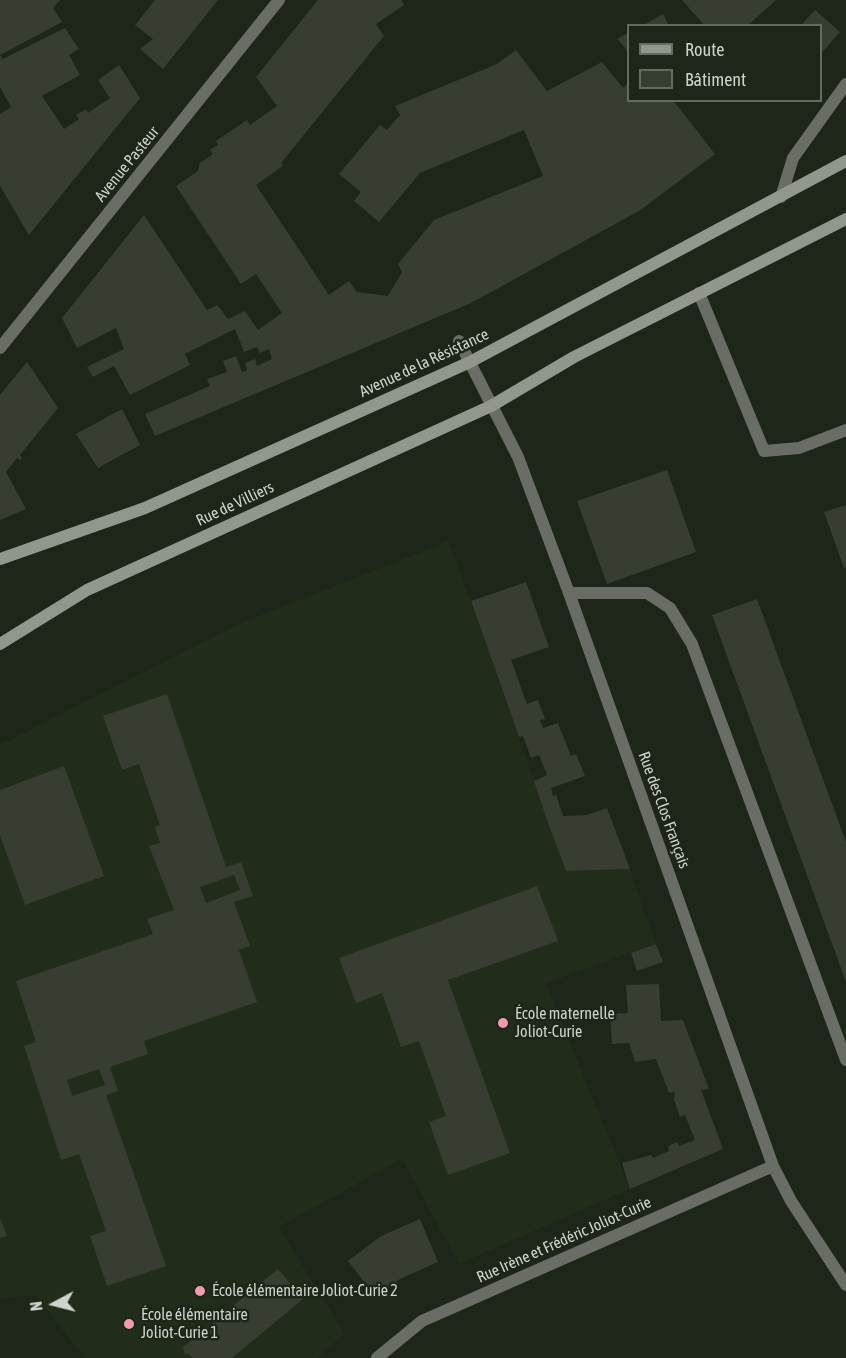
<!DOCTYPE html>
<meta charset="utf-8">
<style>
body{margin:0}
#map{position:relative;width:846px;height:1358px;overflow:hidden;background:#1e2519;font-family:"Asap Condensed",sans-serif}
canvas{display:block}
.legend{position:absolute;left:627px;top:24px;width:195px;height:78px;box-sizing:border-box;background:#1e2519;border:2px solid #646b60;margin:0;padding:8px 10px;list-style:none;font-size:18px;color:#ced3cb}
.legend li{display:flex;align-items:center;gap:12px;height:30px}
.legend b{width:30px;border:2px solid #646b60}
.north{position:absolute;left:24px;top:1274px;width:60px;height:60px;-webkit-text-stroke:4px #1e2519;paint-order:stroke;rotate:263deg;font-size:16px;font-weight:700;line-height:24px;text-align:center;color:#ced3cb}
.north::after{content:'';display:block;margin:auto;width:21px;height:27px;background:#ced3cb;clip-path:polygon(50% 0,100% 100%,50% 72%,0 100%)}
</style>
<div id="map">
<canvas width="846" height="1358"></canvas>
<ul class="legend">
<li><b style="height:8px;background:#91978c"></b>Route</li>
<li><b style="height:16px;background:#373e31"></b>Bâtiment</li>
</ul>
<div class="north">N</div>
</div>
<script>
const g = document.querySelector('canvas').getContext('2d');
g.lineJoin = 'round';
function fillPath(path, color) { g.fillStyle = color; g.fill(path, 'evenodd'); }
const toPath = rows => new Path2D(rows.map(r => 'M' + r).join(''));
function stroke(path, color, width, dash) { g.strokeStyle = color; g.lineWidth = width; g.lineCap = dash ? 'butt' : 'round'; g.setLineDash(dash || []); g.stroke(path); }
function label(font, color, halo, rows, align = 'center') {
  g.font = font + ' "Asap Condensed",sans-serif'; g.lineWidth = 5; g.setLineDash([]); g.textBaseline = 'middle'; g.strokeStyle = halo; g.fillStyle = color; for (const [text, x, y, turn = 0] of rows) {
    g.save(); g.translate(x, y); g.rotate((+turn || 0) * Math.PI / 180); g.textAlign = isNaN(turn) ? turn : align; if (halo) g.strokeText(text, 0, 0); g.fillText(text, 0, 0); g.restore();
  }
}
fillPath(toPath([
 [449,541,566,871,630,869,656,944,546,983,630,1189,459,1264,402,1159,279,1227,345,1334,317,1358,85,1358,35,1295,0,1299,0,745,238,624]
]), '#222c1a');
fillPath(toPath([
 [0,0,60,0,53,8,62,22,0,55,3,59,65,28,79,49,69,55,80,75,42,96,64,129,79,119,76,115,86,109,88,113,110,98,98,80,119,65,140,98,29,235,0,186,0,114,11,107,0,87],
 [155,0,218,0,163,69,140,49,153,39,135,25],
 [318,0,401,0,404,5,376,24,384,36,281,163,283,166,256,185,329,295,349,281,357,292,388,296,402,272,398,264,434,220,543,176,524,130,420,173,379,222,354,201,361,192,339,174,380,125,387,130,400,115,395,106,497,64,516,50,547,91,602,62,623,88,628,83,628,100,673,100,715,154,639,211,471,303,155,436,145,414,210,386,207,379,227,372,223,361,236,356,242,372,247,370,245,363,255,359,257,366,272,359,269,349,260,353,257,347,244,352,235,329,185,354,190,365,130,395,114,366,93,377,87,367,124,349,116,328,77,348,62,318,144,215,207,310,217,305,228,319,245,311,258,330,282,313,256,274,241,284,176,186,198,171,200,163,213,154,210,150,218,145,216,141,247,120,250,125,277,106,256,77],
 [682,0,776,0,747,26,705,26],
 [815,10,840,32,820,55,820,26,800,26],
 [663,14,669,26,642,26],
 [628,33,628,51,617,39],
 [27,362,58,408,20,455,22,458,20,460,17,458,6,472,26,509,0,520,0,395],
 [122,409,140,445,98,468,76,434],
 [667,470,696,552,607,584,577,501],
 [846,505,846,567,844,568,824,512],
 [526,582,549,647,511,660,527,704,538,700,545,719,540,720,543,728,558,723,571,756,576,754,585,776,551,788,553,796,556,795,563,816,587,815,607,808,630,869,566,871,546,817,534,781,547,775,539,755,531,758,523,736,519,737,471,601],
 [757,599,846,842,846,982,712,615],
 [167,694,226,867,241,862,253,896,234,902,250,946,239,950,257,1002,144,1041,148,1054,110,1067,118,1091,106,1095,166,1266,107,1286,90,1236,106,1231,79,1154,61,1160,24,1046,36,1042,16,981,153,934,147,919,174,910,149,846,160,843,155,827,160,825,139,764,122,770,103,716],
 [234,875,240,890,206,903,200,887],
 [99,1069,105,1085,72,1096,67,1080],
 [64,766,104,876,25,905,0,835,0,790],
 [537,886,558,941,448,980,510,1153,448,1175,429,1122,446,1116,419,1041,401,1047,382,993,356,1003,339,958],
 [656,944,663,962,637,971,631,953],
 [659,984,661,1021,683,1020,709,1089,701,1090,723,1149,630,1189,622,1163,651,1155,653,1158,669,1151,668,1146,677,1142,679,1146,695,1140,685,1115,680,1117,674,1100,675,1092,669,1093,656,1059,635,1062,629,1043,612,1044,610,1014,628,1013,626,985],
 [0,1218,7,1236,0,1238],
 [420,1219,438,1262,400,1279,376,1297,348,1261,381,1236],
 [278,1269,303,1299,232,1358,192,1358,188,1353,185,1355,183,1347]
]), '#373e31');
stroke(toPath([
 [699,293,764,451,799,448,846,430],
 [569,593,647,593,670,608,692,644,846,1060]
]), '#696d66', 12);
stroke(toPath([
 [781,197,793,158,846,84],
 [459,341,518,457,569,593,773,1166,791,1201,846,1285],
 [377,1358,422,1321,773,1166]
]), '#696d66', 12);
stroke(toPath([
 [0,348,279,0]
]), '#696d66', 12);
stroke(toPath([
 [0,559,145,508,470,362,846,161],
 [0,644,87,590,491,406,574,357,846,219]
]), '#91978c', 12);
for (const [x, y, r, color] of [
 [503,1023,6,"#f19ab2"],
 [200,1291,6,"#f19ab2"],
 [129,1324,6,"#f19ab2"]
]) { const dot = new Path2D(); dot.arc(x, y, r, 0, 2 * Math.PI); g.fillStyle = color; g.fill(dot); stroke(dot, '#1e2519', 2); }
label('16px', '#ced3cb', '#1e2519', [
 ["Avenue Pasteur",127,164,-51],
 ["Avenue de la Résistance",424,363,-25],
 ["Rue de Villiers",235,504,-25],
 ["Rue des Clos Français",664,810,70],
 ["Rue Irène et Frédéric Joliot-Curie",564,1240,-24]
]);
label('16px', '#ced3cb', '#1e2519', [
 ["École maternelle",515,1014],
 ["Joliot-Curie",515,1032],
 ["École élémentaire Joliot-Curie 2",212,1291],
 ["École élémentaire",141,1315],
 ["Joliot-Curie 1",141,1333]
], 'left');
</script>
